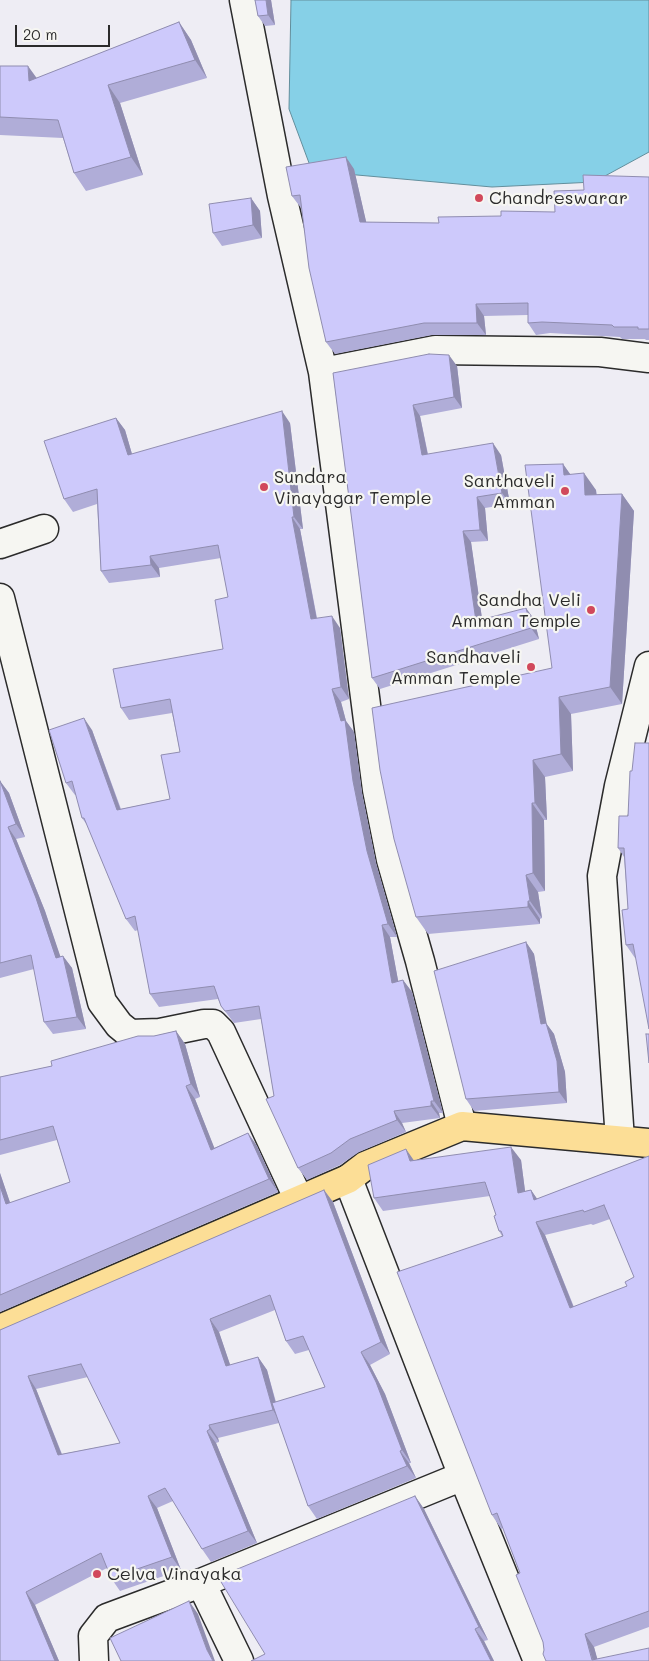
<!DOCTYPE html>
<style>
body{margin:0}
#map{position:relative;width:649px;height:1661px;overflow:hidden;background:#eeedf4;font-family:Mali,sans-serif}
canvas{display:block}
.scale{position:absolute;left:15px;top:25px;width:95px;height:22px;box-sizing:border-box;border:2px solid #2b2b2b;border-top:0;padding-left:6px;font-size:15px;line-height:18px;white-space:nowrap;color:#2b2b2b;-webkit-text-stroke:4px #f6f6f2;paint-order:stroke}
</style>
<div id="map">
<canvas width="649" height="1661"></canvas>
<div class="scale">20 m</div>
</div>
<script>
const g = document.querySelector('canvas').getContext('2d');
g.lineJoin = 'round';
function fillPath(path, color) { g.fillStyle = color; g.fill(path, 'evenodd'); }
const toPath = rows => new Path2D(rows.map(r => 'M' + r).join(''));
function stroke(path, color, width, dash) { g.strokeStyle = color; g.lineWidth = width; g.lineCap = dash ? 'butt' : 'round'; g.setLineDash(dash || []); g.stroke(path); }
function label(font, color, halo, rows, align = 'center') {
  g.font = font + ' Mali,sans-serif'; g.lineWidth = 4.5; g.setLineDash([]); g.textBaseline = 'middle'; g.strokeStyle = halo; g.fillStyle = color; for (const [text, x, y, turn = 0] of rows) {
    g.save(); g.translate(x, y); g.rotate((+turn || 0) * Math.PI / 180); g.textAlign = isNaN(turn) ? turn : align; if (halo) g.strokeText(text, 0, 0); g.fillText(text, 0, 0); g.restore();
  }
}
const water = toPath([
 [291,0,649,0,649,152,594,182,492,187,312,171,289,109,291,0]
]);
fillPath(water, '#86d0e7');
stroke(water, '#628e9c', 1);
const minor = toPath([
 [244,0,282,196,323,372,377,790,391,860,420,961,462,1126],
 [323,372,435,350,600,352,649,358],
 [0,544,44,529],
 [0,598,102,1002,119,1025,130,1034,160,1033,204,1024,213,1024,221,1032,299,1200],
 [620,1140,602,876,619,786,649,666],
 [348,1179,463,1476,538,1661],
 [201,1583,239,1661],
 [94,1661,93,1636,107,1618,201,1583,463,1476]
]);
const major = toPath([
 [0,1329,348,1179,365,1166,462,1126,649,1143]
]);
stroke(minor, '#2b2b2b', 31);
stroke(major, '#2b2b2b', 31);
stroke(minor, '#f6f6f2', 28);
stroke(major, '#fcde96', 28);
fillPath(toPath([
 [255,0,271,0,275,25,265,26,258,16],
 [179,22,191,40,207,78,120,103,143,175,86,191,74,173,63,138,0,135,0,66,37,78],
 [354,169,366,222,439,223,501,216,555,212,584,190,649,177,649,340,646,340,645,339,622,339,620,337,550,333,536,335,528,323,528,315,484,316,486,335,432,335,335,354,326,342,302,207,301,208,292,196],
 [251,198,260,211,262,238,222,246,213,233],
 [457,366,462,408,420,416,428,454,501,455,510,504,485,508,488,541,471,542,482,619,534,619,539,639,380,689,372,678,333,373],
 [116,418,125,430,132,454,290,423,303,529,300,529,317,618,340,628,349,699,341,702,346,721,354,732,362,793,376,863,397,937,390,937,398,981,403,980,412,992,443,1113,439,1113,440,1118,402,1123,406,1132,359,1152,340,1165,307,1180,298,1168,274,1096,261,1019,234,1023,221,1006,218,999,159,1007,150,994,138,930,135,931,126,919,87,825,82,818,76,795,75,795,66,783,92,730,121,809,170,799,180,752,172,713,129,720,121,708,223,649,228,597,221,558,159,568,160,577,109,583,101,571,97,504,73,512,64,499],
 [563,464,570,474,596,490,597,495,622,494,634,511,622,704,571,714,573,771,545,777,547,820,544,820,545,891,538,892,542,918,540,919,540,924,428,934,416,917,552,668],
 [632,771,636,958,635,958,626,945,628,909,624,857,618,848,628,816],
 [0,781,9,793,25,837,16,839,45,911,60,957,63,956,72,968,86,1029,53,1034,44,1022,34,969,0,978],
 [526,942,534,954,546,1023,554,1034,565,1072,567,1103,474,1111,466,1099],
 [176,1031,185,1044,200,1097,195,1099,214,1148,248,1133,257,1146,278,1192,0,1312,0,1173,10,1203,70,1182,57,1140,0,1155,0,1077,52,1066,154,1036],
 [649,1156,649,1627,594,1647,597,1659,649,1661,546,1661,543,1642,520,1573,503,1528,501,1529,492,1515,502,1236,499,1231,496,1215,490,1196,383,1211,374,1198,414,1160,521,1160,525,1191,531,1190,537,1199],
 [610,1219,634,1277,627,1286,574,1307,545,1235,591,1224,593,1225],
 [324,1190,333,1202,390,1354,370,1365,385,1394,411,1463,409,1463,416,1478,317,1519,308,1506,279,1423,218,1438,219,1442,216,1443,257,1543,211,1562,202,1549,173,1501,157,1508,181,1570,120,1591,111,1578,107,1568,35,1605,59,1661,0,1661,0,1330],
 [275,1310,286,1341,295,1354,309,1350,325,1387,276,1402,267,1370,258,1357,230,1365,219,1332],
 [88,1377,120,1443,62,1454,36,1389],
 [415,1496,424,1509,488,1640,484,1641,494,1661,251,1661,265,1654]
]), '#b0add8');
fillPath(toPath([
 [266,0,271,0,275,25,268,15],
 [179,22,191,40,207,78,195,60],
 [28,66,41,84,29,81],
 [108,85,120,103,143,175,131,157],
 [346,157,354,169,369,234,360,222],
 [251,198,260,211,262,238,253,225],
 [476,304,484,316,486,335,477,323],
 [449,355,457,366,462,408,454,397],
 [413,405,420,416,430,466,422,455],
 [282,411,290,423,303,529,294,517],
 [116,418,125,430,136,468,128,455],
 [493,443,501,455,510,504,502,493],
 [563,464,575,481,564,475],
 [584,473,596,490,597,513,585,495],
 [622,494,634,511,622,704,610,687],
 [477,497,485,508,488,541,480,530],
 [292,517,300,529,319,631,311,619],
 [463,531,471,542,484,632,476,621],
 [150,556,159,568,160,577,151,565],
 [526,608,534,619,539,639,531,628],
 [332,616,340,628,349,699,341,687],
 [332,689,341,702,346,721,354,732,362,793,376,863,397,937,388,924,367,851,341,721],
 [559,697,571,714,573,771,561,754],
 [84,718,92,730,125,822,117,810],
 [533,760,545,777,547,820,535,803],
 [0,781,9,793,25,837,16,824],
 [532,803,544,820,545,891,533,873],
 [8,827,16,839,45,911,65,970,56,958],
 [526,875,538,892,542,918,530,901],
 [528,901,540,919,540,924,528,907],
 [382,925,390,937,401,996,392,983],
 [526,942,534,954,549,1036,541,1024],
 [63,956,72,968,86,1029,77,1017],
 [403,980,412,992,443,1113,434,1101],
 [546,1023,554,1034,565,1072,567,1103,559,1092],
 [176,1031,185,1044,200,1097,191,1084],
 [186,1086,195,1099,220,1162,211,1150],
 [431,1101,439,1113,440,1118,431,1106],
 [394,1111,402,1123,406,1132,397,1120],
 [248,1133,257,1146,278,1192,269,1179],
 [511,1147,521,1160,527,1206,518,1193],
 [406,1149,415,1162,410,1161],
 [0,1173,15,1217,6,1204,0,1186],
 [324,1190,333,1202,390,1354,381,1342],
 [531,1190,540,1203,534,1200],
 [536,1222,545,1235,579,1321,570,1308],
 [210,1319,219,1332,235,1379,226,1366],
 [361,1352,370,1365,385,1394,411,1463,402,1450],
 [258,1357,267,1370,281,1423,273,1410],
 [28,1376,36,1389,67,1468,58,1455],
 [209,1425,218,1438,219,1442,210,1429],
 [207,1431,216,1443,257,1543,248,1531],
 [400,1451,409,1463,416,1478,407,1466],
 [148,1496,157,1508,181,1570,172,1557],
 [415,1496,424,1509,488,1640,479,1627],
 [26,1592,35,1605,59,1661,55,1661],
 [189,1601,198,1614,215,1661,213,1661,207,1650],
 [475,1629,484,1641,494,1661,491,1661],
 [585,1634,594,1647,598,1661,593,1661]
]), '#908db0');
const building = toPath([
 [255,0,266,0,268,15,258,16,255,0],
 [179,22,195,60,108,85,131,157,74,173,58,120,0,117,0,66,28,66,29,81,179,22],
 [346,157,360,222,439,223,438,217,501,216,501,211,555,212,554,191,584,190,583,175,649,177,649,329,638,329,638,327,614,327,612,325,542,322,528,323,528,303,476,304,477,323,424,323,326,342,309,268,300,195,292,196,286,167,346,157],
 [251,198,253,225,213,233,209,204,251,198],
 [429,354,449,355,454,397,413,405,422,455,493,443,502,493,477,497,480,530,463,531,476,621,526,608,531,628,372,678,333,373,429,354],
 [282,411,294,517,292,517,311,619,332,616,341,687,332,689,341,721,345,720,353,781,367,851,388,924,382,925,392,983,403,980,434,1101,431,1101,431,1106,394,1111,397,1120,350,1139,331,1153,298,1168,266,1099,274,1096,259,1006,225,1011,221,1006,214,986,150,994,135,916,126,919,84,818,82,818,72,781,66,783,49,730,84,718,117,810,170,799,161,755,180,752,170,699,121,708,113,669,223,649,215,600,228,597,218,545,150,556,151,565,101,571,97,489,64,499,44,441,116,418,128,455,282,411],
 [563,464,564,475,584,473,585,495,622,494,610,687,559,697,561,754,533,760,535,803,532,803,533,873,526,875,530,901,528,901,528,907,416,917,394,839,380,770,372,708,552,668,525,465,563,464],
 [635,743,649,743,649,1029,633,944,626,945,622,910,628,909,624,848,618,848,619,816,628,816,630,771,632,771,635,743],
 [0,781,16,824,8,827,36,898,56,958,63,956,77,1017,44,1022,31,955,0,963,0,781],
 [526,942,541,1024,546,1023,557,1061,559,1092,466,1099,434,971,526,942],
 [176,1031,191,1084,186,1086,211,1150,248,1133,269,1179,0,1295,0,1186,6,1204,70,1182,53,1126,0,1140,0,1077,52,1066,51,1061,138,1036,154,1036,176,1031],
 [646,1034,649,1034,649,1063,646,1034],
 [511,1147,518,1193,531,1190,534,1200,649,1156,649,1611,585,1634,592,1660,649,1648,649,1661,546,1661,543,1654,544,1650,543,1642,516,1575,520,1573,497,1513,492,1515,397,1272,503,1236,501,1231,499,1231,494,1216,496,1215,485,1182,374,1198,368,1165,406,1149,410,1161,511,1147],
 [604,1205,634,1277,625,1282,627,1286,570,1308,536,1222,583,1210,584,1212,604,1205],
 [324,1190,381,1342,361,1352,376,1382,402,1450,400,1451,407,1466,308,1506,272,1403,325,1387,303,1336,286,1341,270,1295,210,1319,226,1366,258,1357,273,1410,209,1425,210,1429,207,1431,248,1531,202,1549,165,1488,148,1496,172,1557,111,1578,101,1553,26,1592,55,1661,0,1661,0,1330,324,1190],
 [81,1364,120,1443,58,1455,28,1376,81,1364],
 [415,1496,479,1627,475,1629,491,1661,251,1661,265,1654,218,1577,415,1496],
 [189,1601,207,1650,213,1661,121,1661,110,1638,189,1601]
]);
fillPath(building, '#cdc9fb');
stroke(building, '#908db0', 1);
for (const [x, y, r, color] of [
 [479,198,5,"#d1495b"],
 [264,487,5,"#d1495b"],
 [565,491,5,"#d1495b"],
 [591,610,5,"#d1495b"],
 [531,667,5,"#d1495b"],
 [97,1574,5,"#d1495b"]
]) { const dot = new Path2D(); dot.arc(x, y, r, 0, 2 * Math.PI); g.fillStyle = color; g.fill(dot); stroke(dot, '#f6f6f2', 2); }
label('18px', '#2b2b2b', '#f6f6f2', [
 ["Chandreswarar",489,198],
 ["Sundara",274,477],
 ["Vinayagar Temple",274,498],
 ["Santhaveli",555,481,"right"],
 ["Amman",555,502,"right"],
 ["Sandha Veli",581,600,"right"],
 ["Amman Temple",581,621,"right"],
 ["Sandhaveli",521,657,"right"],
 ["Amman Temple",521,678,"right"],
 ["Celva Vinayaka",107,1574]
], 'left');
</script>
